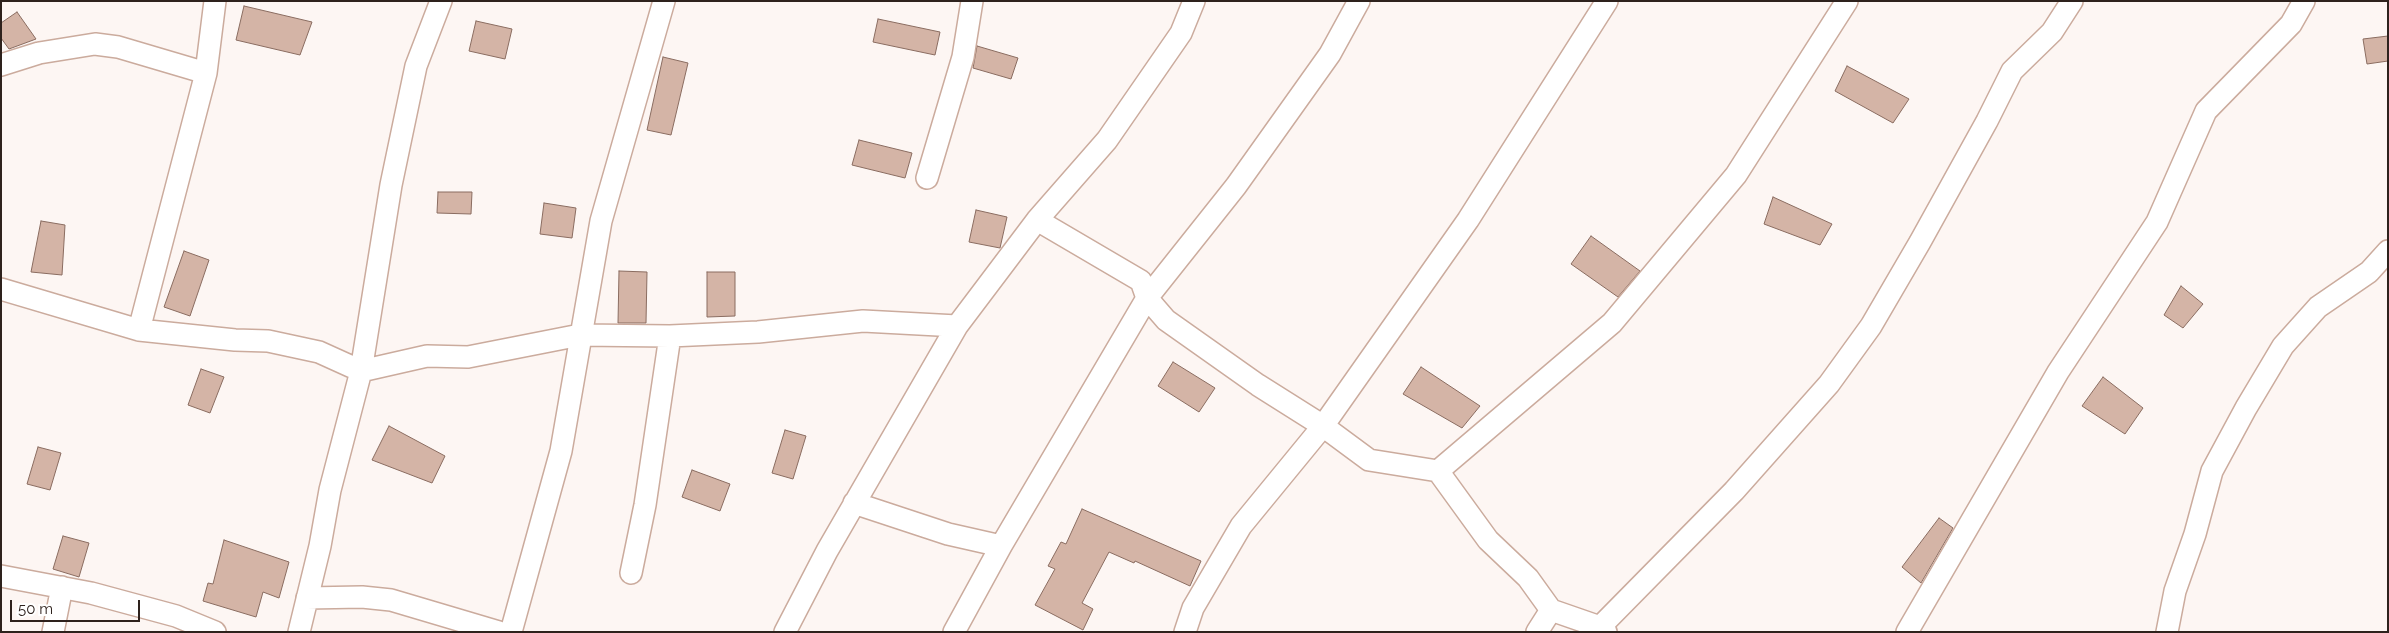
<!DOCTYPE html>
<style>
body{margin:0}
#map{position:relative;width:2389px;height:633px;overflow:hidden;background:#fdf6f3;font-family:Raleway,sans-serif}
canvas{display:block}
.frame{position:absolute;inset:0;border:2px solid #2e221d;pointer-events:none}
.scale{position:absolute;left:10px;top:600px;width:130px;height:22px;box-sizing:border-box;border:2px solid #2e221d;border-top:0;padding-left:6px;font-size:15px;line-height:18px;white-space:nowrap;color:#2e221d;-webkit-text-stroke:4px #fff;paint-order:stroke}
</style>
<div id="map">
<canvas width="2389" height="633"></canvas>
<div class="frame"></div>
<div class="scale">50 m</div>
</div>
<script>
const g = document.querySelector('canvas').getContext('2d');
g.lineJoin = 'round';
function fillPath(path, color) { g.fillStyle = color; g.fill(path, 'evenodd'); }
const toPath = rows => new Path2D(rows.map(r => 'M' + r).join(''));
function stroke(path, color, width, dash) { g.strokeStyle = color; g.lineWidth = width; g.lineCap = dash ? 'butt' : 'round'; g.setLineDash(dash || []); g.stroke(path); }
const building = toPath([
 [244,6,312,22,300,55,236,40,244,6],
 [17,12,36,39,9,49,1,38,1,23,17,12],
 [878,19,940,32,935,55,873,42,878,19],
 [476,21,512,29,505,59,469,51,476,21],
 [2388,36,2388,61,2367,64,2363,39,2388,36],
 [977,46,1018,58,1011,79,973,68,977,46],
 [663,57,688,63,671,135,647,130,663,57],
 [1847,66,1909,99,1893,123,1835,91,1847,66],
 [859,140,912,153,905,178,852,165,859,140],
 [438,192,472,192,471,214,437,213,438,192],
 [1773,197,1832,224,1820,245,1764,224,1773,197],
 [544,203,576,208,572,238,540,234,544,203],
 [976,210,1007,217,1000,248,969,242,976,210],
 [41,221,65,225,62,275,31,272,41,221],
 [1591,236,1640,271,1618,297,1571,264,1591,236],
 [184,251,209,260,190,316,164,307,184,251],
 [619,271,647,272,646,323,618,323,619,271],
 [707,272,735,272,735,316,707,317,707,272],
 [2181,286,2203,304,2183,328,2164,315,2181,286],
 [1173,362,1215,388,1199,412,1158,386,1173,362],
 [1421,367,1480,406,1462,428,1403,394,1421,367],
 [201,369,224,377,210,413,188,405,201,369],
 [2103,377,2143,408,2125,434,2082,406,2103,377],
 [389,426,445,456,432,483,372,460,389,426],
 [785,430,806,436,793,479,772,473,785,430],
 [38,447,61,453,50,490,27,484,38,447],
 [692,470,730,484,720,511,682,497,692,470],
 [1082,509,1201,561,1190,586,1135,561,1134,563,1109,552,1082,603,1093,609,1083,630,1035,605,1055,569,1048,566,1061,542,1066,544,1082,509],
 [1939,518,1953,528,1921,583,1902,567,1939,518],
 [63,536,89,543,79,577,53,569,63,536],
 [224,540,289,562,279,598,263,592,256,617,203,601,208,583,213,584,224,540]
]);
fillPath(building, '#d4b4a6');
stroke(building, '#8a6c60', 1);
const street = toPath([
 [1,65,39,53,95,44,118,47,206,73],
 [927,178,963,57,972,1],
 [1037,220,1141,281,1147,298,1166,320,1258,385,1323,426,1369,460,1438,471,1488,540,1528,578,1551,610,1600,627,1606,632],
 [1,289,139,330,235,340,268,341,319,352,361,371,427,356,468,357,580,335,670,336,758,332,863,321,957,326],
 [139,330,206,73,215,1],
 [1438,471,1612,323,1736,175,1847,1],
 [854,503,948,534,1001,546],
 [631,573,645,505,670,336],
 [1,576,91,593,176,616,215,632],
 [307,598,362,597,391,600,499,632],
 [1600,627,1734,491,1829,384,1871,326,1920,242,1987,121,2012,71,2052,32,2072,1],
 [53,632,62,587],
 [299,632,320,546,330,490,361,371,391,185,416,66,441,1],
 [511,632,561,451,601,221,664,1],
 [785,632,827,551,957,326,1037,220,1107,140,1181,33,1194,1],
 [954,632,1001,546,1147,298,1236,186,1330,54,1359,1],
 [1185,632,1193,608,1241,526,1323,426,1468,220,1607,1],
 [1537,632,1551,610],
 [1907,632,2058,372,2157,222,2206,111,2291,24,2304,1],
 [2167,632,2175,591,2195,534,2212,471,2246,408,2283,346,2318,307,2369,272,2388,251]
]);
stroke(street, '#cbab9d', 24);
stroke(street, '#fff', 21);
</script>
